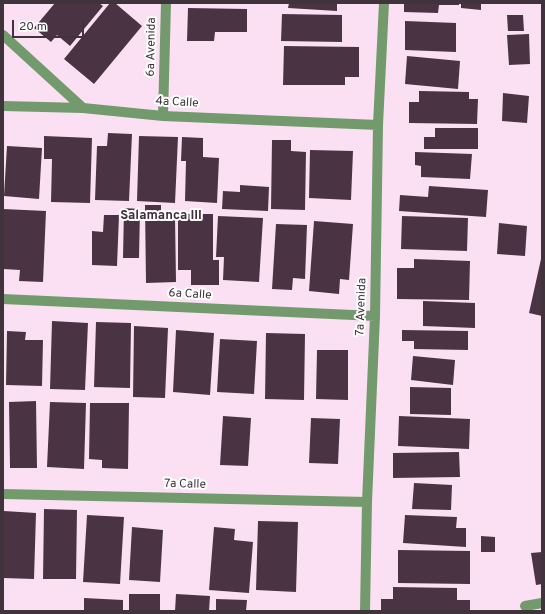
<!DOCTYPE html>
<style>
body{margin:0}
#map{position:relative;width:545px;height:614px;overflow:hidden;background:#fbe0f3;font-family:Overpass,sans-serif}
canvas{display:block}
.frame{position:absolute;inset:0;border:4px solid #3f343c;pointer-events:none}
.scale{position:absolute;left:12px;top:20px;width:72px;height:18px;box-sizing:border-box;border:2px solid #3f343c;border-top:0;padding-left:5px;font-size:12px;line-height:14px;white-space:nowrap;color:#3f343c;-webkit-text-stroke:3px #fff;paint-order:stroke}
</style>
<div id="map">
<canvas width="545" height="614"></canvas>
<div class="frame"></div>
<div class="scale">20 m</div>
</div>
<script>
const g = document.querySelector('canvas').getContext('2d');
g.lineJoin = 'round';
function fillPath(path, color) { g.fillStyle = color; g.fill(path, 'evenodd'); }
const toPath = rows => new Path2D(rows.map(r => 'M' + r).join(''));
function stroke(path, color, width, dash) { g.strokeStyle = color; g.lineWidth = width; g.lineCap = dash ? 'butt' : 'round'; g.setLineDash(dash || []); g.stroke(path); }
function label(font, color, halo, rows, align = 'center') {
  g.font = font + ' Overpass,sans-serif'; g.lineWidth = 4; g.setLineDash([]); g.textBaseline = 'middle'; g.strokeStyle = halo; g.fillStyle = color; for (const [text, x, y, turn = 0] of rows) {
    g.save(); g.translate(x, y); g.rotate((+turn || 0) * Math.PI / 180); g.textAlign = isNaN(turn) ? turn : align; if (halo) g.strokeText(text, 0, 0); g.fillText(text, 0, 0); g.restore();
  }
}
fillPath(toPath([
 [55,3,99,3,103,6,70,46,57,35,51,42,34,28],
 [110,3,115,3,142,26,94,84,64,59],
 [289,3,337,3,337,11,288,8],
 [404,3,459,3,459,5,439,5,438,13,404,12],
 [461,3,481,3,481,10,461,8],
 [188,8,247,9,247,32,215,32,214,41,187,41],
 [282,14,342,15,342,42,281,41],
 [507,15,523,15,524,31,508,31],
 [405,21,456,23,456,52,405,50],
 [529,34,530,64,509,65,507,35],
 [284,46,359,47,359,77,345,77,345,85,283,85],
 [407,56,460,61,458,89,405,84],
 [419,91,469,92,469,99,478,99,477,124,409,123,409,102,419,102],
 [503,93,529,96,527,123,502,121],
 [435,128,478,128,478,149,424,149,424,137,435,137],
 [108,133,132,134,129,201,95,200,97,146,107,146],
 [44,136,92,138,90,203,51,202,52,159,44,159],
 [139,136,178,137,175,203,137,201],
 [182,137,203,138,203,157,219,158,217,203,185,201,186,161,181,161],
 [272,140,291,140,291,151,306,152,305,210,271,209],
 [7,146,42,148,39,199,4,196],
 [310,150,353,151,351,200,309,198],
 [415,152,472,154,470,179,421,177,421,166,415,165],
 [240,185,269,187,268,211,222,209,223,191,240,192],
 [429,186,488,190,486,217,399,211,400,195,428,197],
 [145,205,161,205,161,216,175,216,176,282,146,283],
 [124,208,140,209,139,258,123,258],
 [3,209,46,211,43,282,19,281,20,270,3,269],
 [178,214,213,214,213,260,219,260,219,285,191,285,191,270,178,270],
 [104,215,119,215,117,266,92,265,92,231,103,232],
 [218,216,263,218,259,282,223,280,224,257,216,257],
 [402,216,468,218,467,251,401,249],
 [314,221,353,224,349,280,340,279,339,294,309,291],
 [499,223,527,226,525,256,497,254],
 [276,224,307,225,305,279,293,278,292,290,272,289],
 [414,259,470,261,469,300,397,299,397,268,414,268],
 [541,259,542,259,542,316,529,313],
 [423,301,475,303,475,328,423,326],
 [52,321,88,323,85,390,50,389],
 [96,322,131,323,130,388,94,387],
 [134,326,168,328,165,398,133,397],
 [176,330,214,333,210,395,173,392],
 [402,330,468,331,468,350,414,349,414,341,402,341],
 [7,331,26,332,25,340,43,340,42,386,6,385],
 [266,333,305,334,304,400,265,399],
 [220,339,257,341,254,394,217,392],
 [317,350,348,350,348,400,316,399],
 [413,356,455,360,453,385,411,380],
 [410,387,451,388,451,415,410,414],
 [36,401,37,468,10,468,9,402],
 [50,402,86,403,84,469,47,467],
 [90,403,129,403,128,469,102,468,102,460,89,459],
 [223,416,251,418,248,466,220,465],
 [399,416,470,419,469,449,398,446],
 [311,418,340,419,338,464,309,463],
 [459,452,460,477,393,478,393,453],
 [414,483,452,485,451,510,412,509],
 [44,509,77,510,76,579,43,579],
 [4,511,36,513,34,579,3,578],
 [87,515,124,517,120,584,83,582],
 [405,515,457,517,456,528,466,528,466,547,403,543],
 [258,521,298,522,296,592,256,590],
 [132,527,163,530,160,582,129,580],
 [214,527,235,529,234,540,253,542,249,593,209,590],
 [481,536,495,537,495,552,481,552],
 [398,550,470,551,470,584,398,583],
 [542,552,542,584,536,585,531,553],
 [393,587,457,588,457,600,470,600,470,611,381,611,381,599,393,599],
 [129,594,160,594,160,611,129,611],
 [176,594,210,596,209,611,175,611],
 [84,598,123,600,123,611,84,611],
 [216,599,247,600,246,611,216,611]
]), '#4a3444');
stroke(toPath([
 [3,35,83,108,163,116,378,125],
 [3,106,83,108],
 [163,116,166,3],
 [3,299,375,316],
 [3,494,367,502],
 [525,606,542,603],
 [365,611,367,502,375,316,378,125,384,3]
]), '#739a6d', 10);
label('12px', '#3f343c', '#fff', [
 ["6a Avenida",152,47,-89],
 ["4a Calle",177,103,3],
 ["6a Calle",190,295,3],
 ["7a Avenida",362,307,-88],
 ["7a Calle",185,485,1]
]);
label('bold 13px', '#412c3b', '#fff', [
 ["Salamanca III",161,216]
]);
</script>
